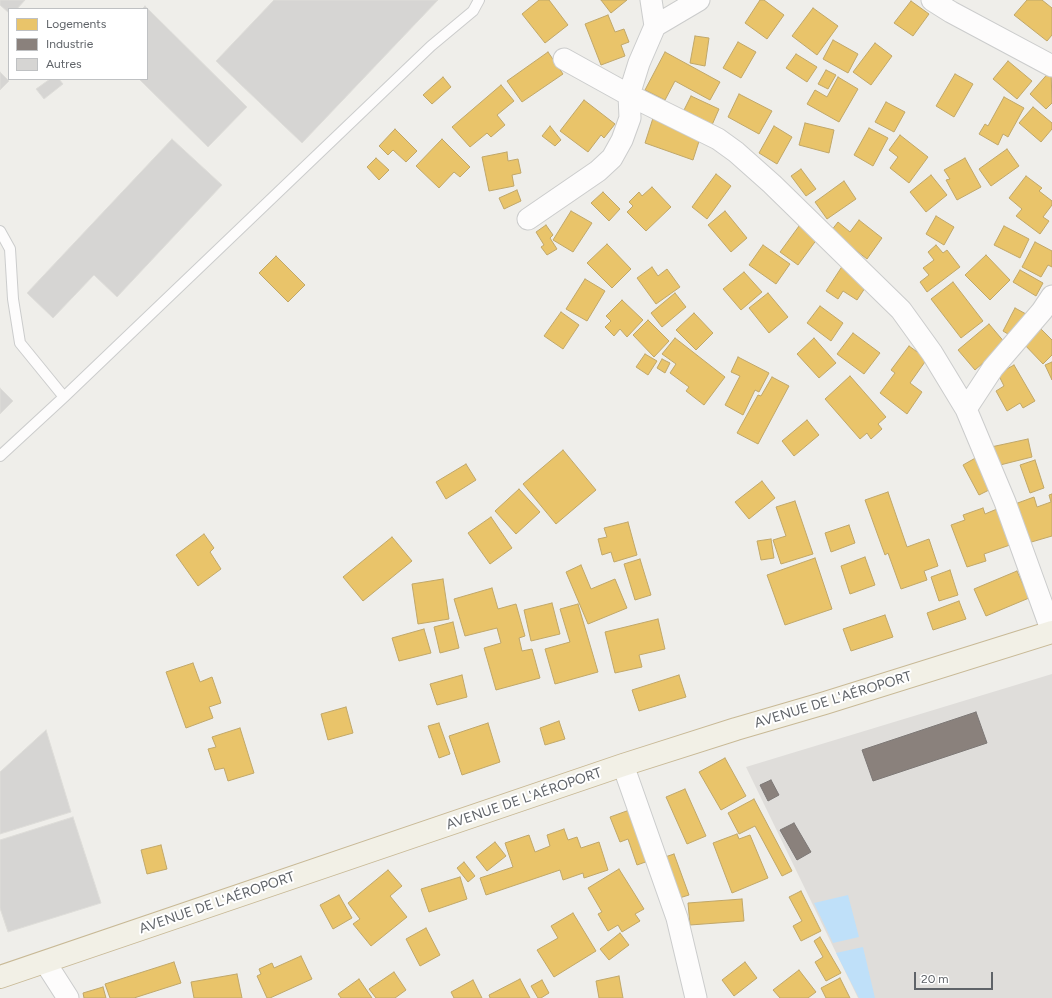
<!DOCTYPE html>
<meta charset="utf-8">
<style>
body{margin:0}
#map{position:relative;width:1052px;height:998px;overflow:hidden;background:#efeeea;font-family:Figtree,sans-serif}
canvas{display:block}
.legend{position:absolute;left:8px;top:8px;width:140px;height:72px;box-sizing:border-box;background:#fff;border:1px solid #bfc1c3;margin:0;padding:5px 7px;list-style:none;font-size:12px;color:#5f6368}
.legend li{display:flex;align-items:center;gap:8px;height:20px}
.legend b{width:20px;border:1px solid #bfc1c3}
.scale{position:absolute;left:914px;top:972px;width:79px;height:18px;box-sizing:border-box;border:2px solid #5f6368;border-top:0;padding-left:5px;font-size:12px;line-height:14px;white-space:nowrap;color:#5f6368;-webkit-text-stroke:3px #fff;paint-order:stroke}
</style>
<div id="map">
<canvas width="1052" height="998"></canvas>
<ul class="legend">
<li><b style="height:11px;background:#e9c46a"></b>Logements</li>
<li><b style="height:11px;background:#8a817c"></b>Industrie</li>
<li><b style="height:11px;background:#d6d5d3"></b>Autres</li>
</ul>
<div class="scale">20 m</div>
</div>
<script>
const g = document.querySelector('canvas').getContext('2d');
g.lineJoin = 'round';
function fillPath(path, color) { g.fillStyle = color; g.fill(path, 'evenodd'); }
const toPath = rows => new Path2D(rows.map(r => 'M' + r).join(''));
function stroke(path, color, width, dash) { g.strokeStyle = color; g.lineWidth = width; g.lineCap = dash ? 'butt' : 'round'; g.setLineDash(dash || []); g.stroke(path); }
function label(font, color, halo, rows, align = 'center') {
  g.font = font + ' Figtree,sans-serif'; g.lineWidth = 4; g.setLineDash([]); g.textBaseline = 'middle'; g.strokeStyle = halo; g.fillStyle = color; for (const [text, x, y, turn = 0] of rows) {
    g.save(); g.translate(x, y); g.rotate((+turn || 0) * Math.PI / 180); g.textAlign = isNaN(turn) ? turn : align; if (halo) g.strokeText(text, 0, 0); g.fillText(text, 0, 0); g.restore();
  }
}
fillPath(toPath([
 [1052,674,1052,998,858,998,746,767]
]), '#dfddda');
fillPath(toPath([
 [848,895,859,937,833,943,814,903],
 [863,947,875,998,859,998,836,953]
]), '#bfe0f9');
const homes = toPath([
 [539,0,549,0,568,25,545,43,522,14,539,0],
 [601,0,627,0,611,13,601,0],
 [760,0,764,0,784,15,767,39,745,23,760,0],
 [1027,0,1042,0,1052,8,1052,35,1047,41,1014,15,1027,0],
 [911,1,929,14,913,36,894,23,911,1],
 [813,8,838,26,817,55,792,36,813,8],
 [608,15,615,32,624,29,629,42,621,45,625,56,601,65,585,24,608,15],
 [695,36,709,38,705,66,690,63,695,36],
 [833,40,858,54,848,73,823,59,833,40],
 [738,42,756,52,741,78,723,68,738,42],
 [875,43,892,56,871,85,853,72,875,43],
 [548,52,563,74,522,102,507,81,548,52],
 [665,52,720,82,710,100,675,81,665,100,645,90,665,52],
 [796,54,817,67,807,82,786,68,796,54],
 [1008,61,1032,81,1017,99,993,79,1008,61],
 [826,70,836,75,828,89,818,84,826,70],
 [1051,70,1052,103,1046,109,1030,94,1051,70],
 [955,74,973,84,954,117,936,106,955,74],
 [443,77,451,87,432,104,423,95,443,77],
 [838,77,858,89,839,122,807,104,815,90,827,97,838,77],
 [501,85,514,101,497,115,505,125,491,137,487,133,470,147,452,127,501,85],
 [739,94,772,111,759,134,728,117,739,94],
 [691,96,719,109,712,125,683,112,691,96],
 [1004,97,1024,108,1008,137,1003,134,998,145,979,134,985,124,988,126,1004,97],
 [584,100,615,124,604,138,601,135,588,152,560,131,584,100],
 [886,102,905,112,894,132,875,122,886,102],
 [1033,107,1052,123,1052,129,1041,142,1019,123,1033,107],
 [654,115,702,132,693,160,645,143,654,115],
 [805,123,834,130,829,153,799,145,805,123],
 [550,126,561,140,555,146,542,136,550,126],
 [774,126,792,137,777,164,759,153,774,126],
 [869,128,888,138,873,166,854,155,869,128],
 [395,129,417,151,406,162,393,150,388,155,379,146,395,129],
 [900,135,928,157,909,183,890,168,898,157,889,150,900,135],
 [442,139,470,167,460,177,454,172,439,188,416,166,442,139],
 [1007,149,1019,166,991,186,979,169,1007,149],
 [507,152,508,161,518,159,521,173,512,175,514,186,489,191,482,157,507,152],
 [376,158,389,170,379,180,367,167,376,158],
 [965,158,981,187,957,200,946,180,950,179,944,170,965,158],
 [801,169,816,189,806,196,791,176,801,169],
 [716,174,731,186,707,219,692,207,716,174],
 [931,175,947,195,926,212,910,192,931,175],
 [1026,176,1042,188,1039,191,1052,201,1052,205,1043,217,1049,221,1040,234,1016,216,1022,209,1009,198,1026,176],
 [844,181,856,199,827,219,815,202,844,181],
 [652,187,671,207,646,231,627,212,633,206,629,202,639,192,642,196,652,187],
 [517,190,521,201,504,209,499,198,517,190],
 [603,192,620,209,609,221,591,203,603,192],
 [571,211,592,223,573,252,553,240,571,211],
 [725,211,747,238,731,252,708,225,725,211],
 [936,216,954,227,944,245,926,234,936,216],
 [859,220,882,238,867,259,831,231,838,222,850,232,859,220],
 [802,222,820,235,798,265,780,252,802,222],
 [546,225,553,235,550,238,557,249,547,255,541,247,544,245,536,232,546,225],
 [1004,226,1029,239,1020,258,994,245,1004,226],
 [1035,242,1052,251,1052,267,1048,265,1041,277,1022,267,1035,242],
 [607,244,631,269,612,288,587,263,607,244],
 [763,245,790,264,776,284,749,265,763,245],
 [936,245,943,253,947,250,960,267,927,292,920,282,929,275,923,268,934,260,928,252,936,245],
 [986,255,1010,280,990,300,965,275,986,255],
 [276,256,305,285,288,302,259,273,276,256],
 [843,265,869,282,857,300,843,291,838,299,826,291,843,265],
 [652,267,658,276,667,269,680,287,656,304,637,278,652,267],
 [1020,270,1043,283,1036,296,1013,282,1020,270],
 [744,272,762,292,741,310,723,289,744,272],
 [585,279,605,291,587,321,566,309,585,279],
 [953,282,983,321,961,338,931,299,953,282],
 [675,293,686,307,662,327,651,313,675,293],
 [768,293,788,317,769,333,749,308,768,293],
 [622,300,643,320,627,337,620,329,614,336,605,327,611,321,606,316,622,300],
 [820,306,843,323,831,341,807,323,820,306],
 [1015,308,1026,314,1013,337,1003,331,1015,308],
 [561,312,579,325,563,349,544,336,561,312],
 [694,313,713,333,696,350,676,330,694,313],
 [648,320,669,341,654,357,633,335,648,320],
 [989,324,1006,344,987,368,983,363,975,370,958,350,989,324],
 [1038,326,1052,340,1052,355,1043,364,1022,342,1038,326],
 [853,333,880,353,864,374,837,354,853,333],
 [675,338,725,377,704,405,686,391,689,387,670,373,676,364,662,354,675,338],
 [814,338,836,363,819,378,797,354,814,338],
 [909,346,927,359,910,383,922,392,907,414,880,393,895,373,891,370,909,346],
 [645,354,657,361,648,375,636,367,645,354],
 [738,357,769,373,759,392,755,390,743,415,725,405,740,376,731,372,738,357],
 [662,359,670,363,665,373,657,368,662,359],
 [1052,362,1052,380,1045,365,1052,362],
 [1014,365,1035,401,1023,408,1020,403,1007,411,996,391,1004,386,998,374,1014,365],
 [850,376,886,417,878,424,882,429,871,439,867,433,860,439,825,399,850,376],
 [772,377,789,386,758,444,737,433,758,395,761,396,772,377],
 [807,420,819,435,794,456,782,441,807,420],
 [1028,439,1032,457,996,466,991,447,1028,439],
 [563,450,596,490,556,524,523,484,563,450],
 [979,456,995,487,979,495,963,465,979,456],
 [1035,460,1044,488,1030,493,1020,465,1035,460],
 [466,464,476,480,446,499,436,482,466,464],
 [762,481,775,498,749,519,735,502,762,481],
 [519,489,540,512,516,534,495,511,519,489],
 [888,492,907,547,929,539,938,566,924,571,927,580,901,589,888,553,885,555,865,500,888,492],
 [1052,494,1052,536,1028,543,1015,504,1034,497,1037,507,1051,502,1049,495,1052,494],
 [795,501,813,554,781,564,773,540,786,536,776,507,795,501],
 [983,508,985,514,997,509,1010,545,984,554,986,561,967,567,951,525,965,520,963,515,983,508],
 [491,517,512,548,490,564,468,533,491,517],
 [628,522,637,555,614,562,611,552,602,555,598,539,607,537,604,528,628,522],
 [849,525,855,543,831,552,825,533,849,525],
 [204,534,214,548,210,552,221,569,198,586,176,555,204,534],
 [392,537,412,561,363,601,343,577,392,537],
 [771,539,774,558,761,560,757,541,771,539],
 [865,557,875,585,850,594,841,566,865,557],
 [815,558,832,609,785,625,767,575,815,558],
 [640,559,651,595,635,600,624,564,640,559],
 [581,565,591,589,615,579,627,608,588,624,566,572,581,565],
 [950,570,958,595,939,601,931,577,950,570],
 [1017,571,1029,598,986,616,974,589,1017,571],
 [443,579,449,619,418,624,412,584,443,579],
 [492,588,498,609,516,604,525,636,519,638,522,651,532,649,540,678,496,690,484,648,501,643,497,628,465,636,454,599,492,588],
 [959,601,966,619,933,630,927,613,959,601],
 [552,603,560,634,531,641,524,610,552,603],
 [578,604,598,672,555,684,545,649,570,642,560,609,578,604],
 [885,615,893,637,851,651,843,629,885,615],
 [658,619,665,649,639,655,642,667,615,673,605,632,658,619],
 [453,622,459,648,440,653,434,627,453,622],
 [424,629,431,653,399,661,392,638,424,629],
 [193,663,200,682,212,677,221,703,209,707,213,718,186,728,166,672,193,663],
 [462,675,467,697,437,705,430,684,462,675],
 [679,675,686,697,639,711,632,690,679,675],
 [346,707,353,733,328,740,321,714,346,707],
 [559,721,565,739,545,745,540,728,559,721],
 [439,723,450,754,439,758,428,726,439,723],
 [488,723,500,762,462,775,449,736,488,723],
 [240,728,254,773,228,781,224,768,215,770,208,749,216,747,212,737,240,728],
 [725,758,746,796,721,810,699,772,725,758],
 [685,789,706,836,687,844,666,797,685,789],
 [754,799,792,871,782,876,755,826,739,834,728,813,754,799],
 [635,808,654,859,637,865,628,839,620,842,610,817,635,808],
 [564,829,568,840,577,837,581,848,599,842,608,870,584,878,583,873,563,880,560,870,486,895,480,878,513,867,505,843,529,835,535,852,550,846,547,835,564,829],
 [737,834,739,839,750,835,768,878,732,893,713,843,737,834],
 [495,842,506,856,487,871,476,857,495,842],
 [161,845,167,869,147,874,141,850,161,845],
 [674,854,689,895,676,899,662,858,674,854],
 [464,862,475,876,468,882,457,868,464,862],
 [619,869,644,909,635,914,640,921,622,932,618,925,608,931,598,914,602,912,588,888,619,869],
 [388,870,402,886,390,896,407,917,371,946,353,924,360,919,348,903,388,870],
 [460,877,467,899,429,912,421,889,460,877],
 [801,891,821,931,801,941,793,926,802,921,789,897,801,891],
 [339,895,352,918,333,929,320,905,339,895],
 [742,899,744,921,690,925,688,903,742,899],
 [573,913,596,951,554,977,537,950,558,938,551,926,573,913],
 [426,928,440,955,420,966,406,939,426,928],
 [620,933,629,945,609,960,600,949,620,933],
 [820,937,841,973,826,981,815,962,823,957,814,941,820,937],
 [301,956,312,979,270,998,267,998,257,976,261,974,259,969,272,963,274,968,301,956],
 [174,962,181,983,134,998,110,998,105,984,174,962],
 [745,962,757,978,734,996,722,980,745,962],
 [799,970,816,992,808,998,780,998,773,990,799,970],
 [394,972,406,990,395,998,376,998,369,989,394,972],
 [237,974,242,998,194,998,191,982,237,974],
 [619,976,623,998,599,998,596,981,619,976],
 [840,978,850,998,826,998,821,988,840,978],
 [359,979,372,998,341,998,338,994,359,979],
 [520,979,530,998,490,998,489,995,520,979],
 [473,980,482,998,454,998,451,992,473,980],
 [542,980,549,993,541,998,538,998,531,986,542,980],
 [103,987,106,998,84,998,83,993,103,987]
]);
fillPath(homes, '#e9c46a');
stroke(homes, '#c0a769', 1);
const industry = toPath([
 [976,712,987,743,873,781,862,750,976,712],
 [771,780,779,795,768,801,760,785,771,780],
 [794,823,811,852,797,860,780,830,794,823]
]);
fillPath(industry, '#8a817c');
stroke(industry, '#7d7876', 1);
const building = toPath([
 [0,0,25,0,17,9,9,9,9,13,0,5,0,0],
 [274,0,438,0,302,143,216,61,274,0],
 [145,6,247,107,208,147,139,79,147,79,147,9,142,9,145,6],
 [0,72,9,81,0,90,0,72],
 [50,79,59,79,63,84,44,99,36,89,50,79],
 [172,139,222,185,117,297,94,275,53,318,27,293,172,139],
 [0,388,13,401,0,414,0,388],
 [46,730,71,812,0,834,0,772,46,730],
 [73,817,101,903,8,932,0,908,0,840,73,817]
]);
fillPath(building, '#d6d5d3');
stroke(building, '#deddd9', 1);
const service = toPath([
 [0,231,10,249,13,299,20,343,64,397],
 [0,456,64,397,431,46,473,11,479,0]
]);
const minor = toPath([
 [651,0,655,26],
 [932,0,951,12,1052,66],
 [564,59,629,95,718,139,736,152,772,184,901,310,932,353,966,409,1005,502,1052,632],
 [528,219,598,171,612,158,622,140,630,118,629,95,639,63,655,26,699,0],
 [966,409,993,368,1042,311,1052,296],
 [623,765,677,918,696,998],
 [45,962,68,998]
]);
const trunk = toPath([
 [0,977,623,765,736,729,825,703,1052,632]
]);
stroke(service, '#cbcccc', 12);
stroke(minor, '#cbcccc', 23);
stroke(trunk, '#c8b996', 24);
stroke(service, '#fdfcfc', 10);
stroke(minor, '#fdfcfc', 21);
stroke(trunk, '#f2f0e6', 22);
label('14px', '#5f6368', '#fff', [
 ["AVENUE DE L'AÉROPORT",833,700,-17],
 ["AVENUE DE L'AÉROPORT",524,799,-19],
 ["AVENUE DE L'AÉROPORT",217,903,-19]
]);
</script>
